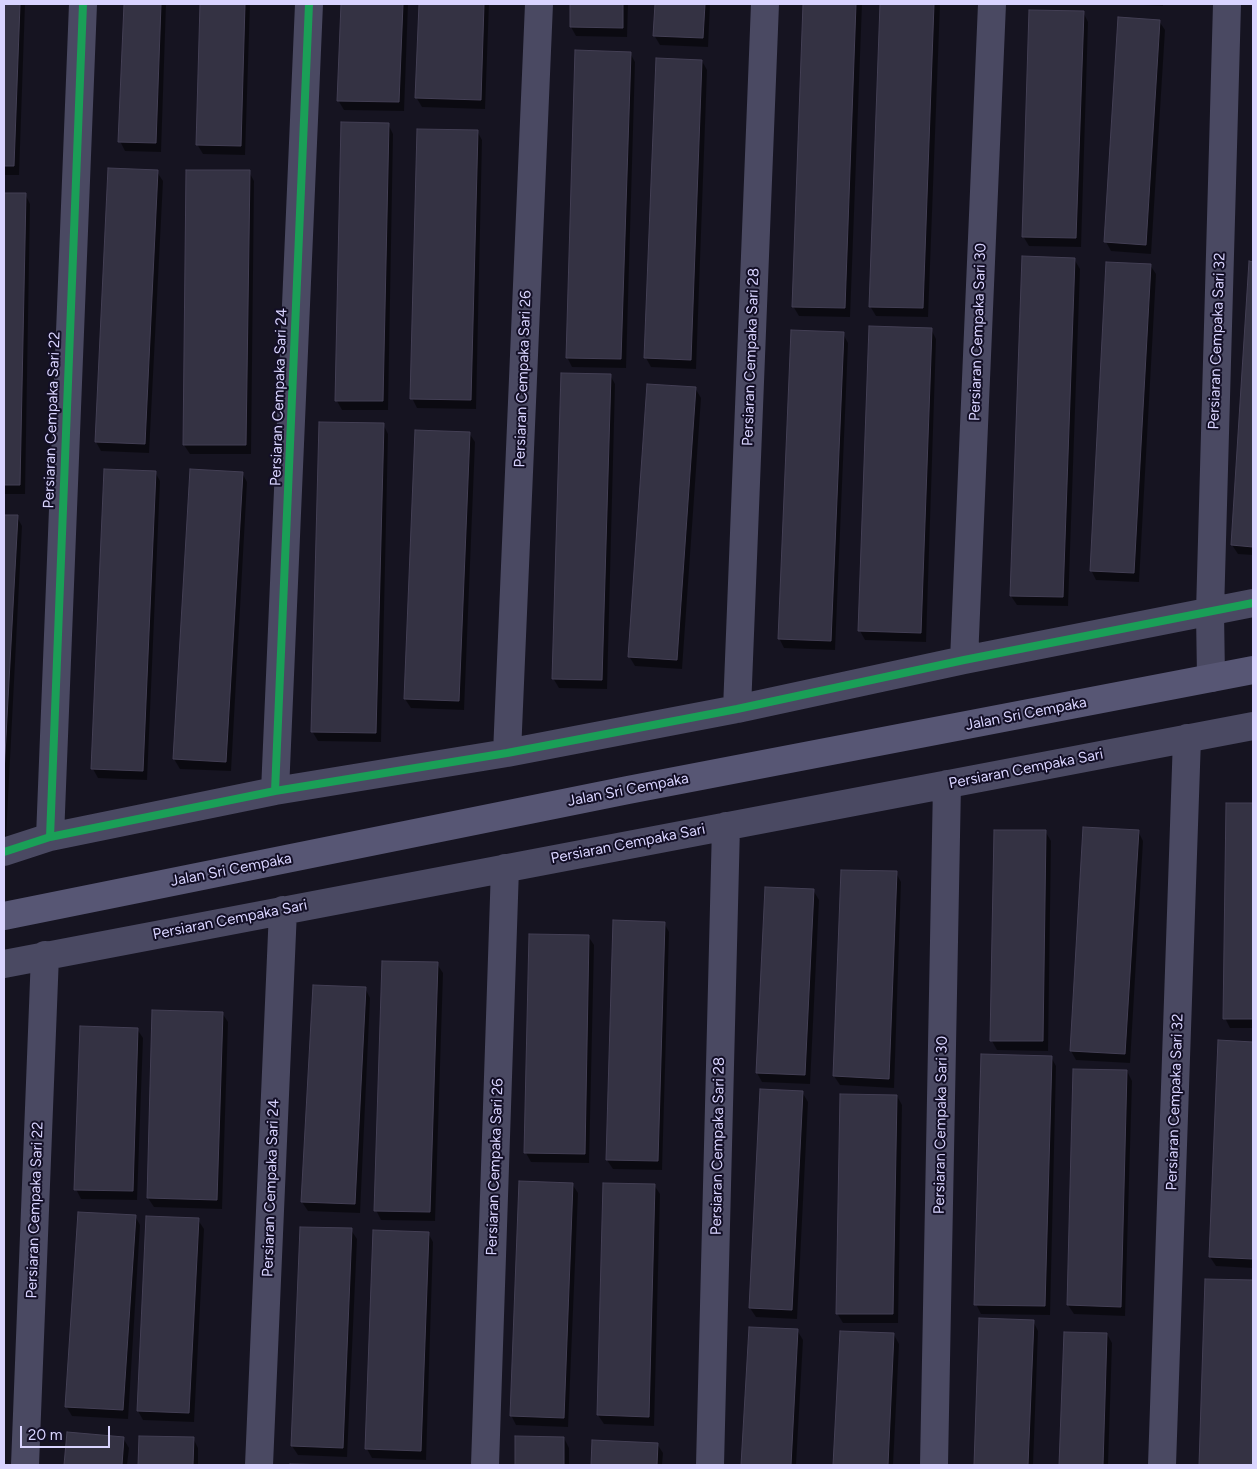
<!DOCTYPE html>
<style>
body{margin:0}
#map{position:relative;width:1257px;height:1469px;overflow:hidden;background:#161421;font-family:Figtree,sans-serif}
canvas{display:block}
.frame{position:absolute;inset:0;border:5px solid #d9d4ff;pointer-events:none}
.scale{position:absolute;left:20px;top:1426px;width:90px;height:22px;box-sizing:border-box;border:2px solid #d9d4ff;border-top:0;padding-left:6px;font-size:15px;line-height:18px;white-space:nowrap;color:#d9d4ff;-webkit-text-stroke:4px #130f26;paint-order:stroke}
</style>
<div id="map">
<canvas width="1257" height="1469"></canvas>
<div class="frame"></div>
<div class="scale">20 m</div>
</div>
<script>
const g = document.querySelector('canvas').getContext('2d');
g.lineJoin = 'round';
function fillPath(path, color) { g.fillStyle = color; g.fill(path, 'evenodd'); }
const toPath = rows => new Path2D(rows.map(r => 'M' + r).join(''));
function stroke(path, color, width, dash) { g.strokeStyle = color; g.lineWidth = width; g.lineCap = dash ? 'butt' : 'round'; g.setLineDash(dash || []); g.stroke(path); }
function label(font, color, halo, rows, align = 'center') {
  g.font = font + ' Figtree,sans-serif'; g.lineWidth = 4; g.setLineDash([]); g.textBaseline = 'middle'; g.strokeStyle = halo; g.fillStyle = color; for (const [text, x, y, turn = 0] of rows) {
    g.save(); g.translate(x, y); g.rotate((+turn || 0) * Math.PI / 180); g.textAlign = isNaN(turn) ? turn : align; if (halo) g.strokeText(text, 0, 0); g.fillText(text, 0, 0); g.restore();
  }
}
fillPath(toPath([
 [4,4,25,4,19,175,4,175],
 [125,4,166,4,161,152,125,151,120,141],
 [201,4,250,4,245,155,203,154,197,144],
 [342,4,408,4,404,111,344,110,338,100],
 [420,4,489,4,485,109,422,107,416,97],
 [571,4,628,4,627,37,576,36,571,27],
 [656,4,710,4,708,47,660,45,654,35],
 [805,4,862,4,850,317,799,316,793,306],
 [881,4,940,4,928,317,876,316,870,306],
 [1124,4,1163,4,1163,6],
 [1083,12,1088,22,1081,247,1029,246,1023,236],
 [1159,21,1165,30,1151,254,1111,251,1106,242],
 [630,53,635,62,626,368,572,367,567,357],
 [702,61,707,70,696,369,651,367,646,358],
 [388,124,393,134,388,410,342,410,337,401],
 [477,131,482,140,476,409,417,408,412,398],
 [157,172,163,181,149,453,101,451,96,442],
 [249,172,254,181,251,454,190,454,184,445],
 [4,194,25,194,30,204,25,494,4,494],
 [1074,259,1080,269,1068,606,1017,605,1011,596],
 [1250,263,1253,263,1253,555,1238,554,1232,545],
 [1150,265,1156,274,1139,582,1096,580,1091,570],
 [931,329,936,339,926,642,865,640,860,631],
 [843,334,848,343,835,650,784,648,779,638],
 [610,375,615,384,607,689,559,688,553,678],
 [695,388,701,398,682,669,635,666,629,656],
 [383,424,388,434,381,742,318,741,312,731],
 [469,433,475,442,464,710,411,708,405,699],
 [191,470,242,473,247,482,231,771,180,769,174,759],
 [155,472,160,481,147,780,98,778,93,769],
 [4,516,17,517,22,526,6,837,4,837],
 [1227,804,1253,804,1253,1028,1230,1028,1225,1018],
 [1045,831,1051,841,1048,1051,997,1050,992,1041],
 [1138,831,1143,841,1130,1063,1076,1060,1071,1051],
 [896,873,901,882,894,1088,840,1085,834,1076],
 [766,889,813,890,819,900,810,1084,762,1082,757,1073],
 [664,923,669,932,662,1170,613,1169,607,1160],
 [531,935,588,936,594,945,589,1163,531,1162,526,1153],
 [437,964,443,973,435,1221,381,1220,376,1210],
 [365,988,370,998,360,1213,308,1211,302,1202],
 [222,1013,228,1022,222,1209,154,1207,148,1198],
 [137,1029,143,1038,137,1200,81,1199,76,1189],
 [1219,1042,1253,1043,1253,1268,1216,1266,1210,1257],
 [1051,1057,1056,1066,1050,1315,981,1314,976,1304],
 [1127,1071,1132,1081,1125,1316,1074,1314,1068,1305],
 [802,1092,808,1102,797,1319,756,1317,750,1308],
 [897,1096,902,1105,898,1323,843,1323,837,1313],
 [572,1184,578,1193,568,1427,516,1425,511,1415],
 [654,1185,660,1194,654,1426,604,1424,598,1415],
 [135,1216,140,1225,128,1419,72,1416,66,1406],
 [198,1220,204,1229,194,1422,143,1420,138,1411],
 [351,1230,357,1239,347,1457,298,1455,292,1446],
 [428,1233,433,1242,426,1460,372,1458,367,1449],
 [1206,1281,1253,1282,1253,1465,1200,1465],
 [980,1319,1033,1321,1038,1331,1033,1465,975,1465],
 [750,1328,797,1330,803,1340,796,1465,743,1465],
 [841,1332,894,1335,899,1344,893,1465,834,1465],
 [1065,1333,1107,1334,1112,1343,1108,1465,1061,1465],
 [68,1434,123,1438,129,1448,127,1465,66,1465],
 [140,1437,193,1438,198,1448,198,1465,139,1465],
 [517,1437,564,1438,569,1448,569,1465,516,1465],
 [593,1442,657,1444,663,1453,662,1465,592,1465]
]), '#0007');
const building = toPath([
 [4,4,20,4,14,166,4,166,4,4],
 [124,4,161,4,156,143,118,142,124,4],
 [200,4,245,4,241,146,196,145,200,4],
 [341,4,403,4,399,102,337,101,341,4],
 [419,4,484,4,481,100,415,98,419,4],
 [570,4,623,4,623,28,570,27,570,4],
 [655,4,705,4,703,38,653,36,655,4],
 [803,4,856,4,845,308,792,307,803,4],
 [880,4,934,4,923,308,869,307,880,4],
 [1029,10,1084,11,1076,238,1022,237,1029,10],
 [1118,17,1160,20,1146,245,1104,242,1118,17],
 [575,50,631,52,621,359,566,358,575,50],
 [656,58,702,60,691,360,644,358,656,58],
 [341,122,389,123,383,401,335,401,341,122],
 [417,129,478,130,471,400,410,399,417,129],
 [108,168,158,170,145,444,95,442,108,168],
 [186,170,250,170,246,445,183,445,186,170],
 [4,193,26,193,20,485,4,485,4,193],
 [1022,256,1075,258,1063,597,1010,596,1022,256],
 [1249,261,1253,262,1253,547,1231,545,1249,261],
 [1106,262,1151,264,1134,573,1090,571,1106,262],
 [869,326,932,328,921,633,858,631,869,326],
 [791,330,844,332,831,641,778,639,791,330],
 [561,373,611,374,602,680,552,679,561,373],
 [647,384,696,387,677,660,628,657,647,384],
 [319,422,384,423,376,733,311,732,319,422],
 [415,430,470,432,459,701,404,699,415,430],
 [104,469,156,471,143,771,91,769,104,469],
 [190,469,243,472,226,762,173,759,190,469],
 [4,515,18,515,4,773,4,515],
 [1226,803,1253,803,1253,1019,1223,1019,1226,803],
 [1083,827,1139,830,1125,1054,1070,1051,1083,827],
 [994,830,1046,830,1043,1041,990,1041,994,830],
 [841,870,897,871,889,1079,833,1076,841,870],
 [765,887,814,889,805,1075,756,1073,765,887],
 [613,920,665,922,658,1161,606,1160,613,920],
 [529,934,589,935,585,1154,524,1153,529,934],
 [382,961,438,962,430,1212,374,1211,382,961],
 [313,985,366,987,355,1204,301,1202,313,985],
 [152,1010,223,1012,217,1200,147,1198,152,1010],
 [80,1026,138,1028,133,1191,74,1190,80,1026],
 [1218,1040,1253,1042,1253,1259,1209,1257,1218,1040],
 [981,1054,1052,1056,1045,1306,974,1305,981,1054],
 [1073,1069,1127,1070,1121,1307,1067,1305,1073,1069],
 [760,1089,803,1091,792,1310,749,1308,760,1089],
 [840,1094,897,1095,893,1314,836,1314,840,1094],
 [519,1181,573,1183,564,1418,510,1416,519,1181],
 [603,1183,655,1184,649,1417,597,1415,603,1183],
 [78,1212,136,1215,123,1410,65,1407,78,1212],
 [146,1216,199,1218,189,1413,137,1411,146,1216],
 [300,1227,352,1228,343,1448,291,1446,300,1227],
 [373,1230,429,1232,421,1451,365,1449,373,1230],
 [1205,1279,1253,1280,1253,1465,1199,1465,1205,1279],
 [979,1318,1034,1320,1028,1465,974,1465,979,1318],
 [749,1327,798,1329,791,1465,741,1465,749,1327],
 [840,1331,894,1333,888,1465,833,1465,840,1331],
 [1064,1332,1107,1333,1103,1465,1059,1465,1064,1332],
 [67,1432,124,1437,122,1465,64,1465,67,1432],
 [139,1436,194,1437,193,1465,138,1465,139,1436],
 [515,1436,564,1437,564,1465,515,1465,515,1436],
 [592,1440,658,1443,657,1465,591,1465,592,1440],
 [290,1464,339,1465,290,1465,290,1464]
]);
fillPath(building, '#343243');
stroke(building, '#433f54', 1);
stroke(toPath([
 [964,660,992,4],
 [1211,678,1210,612,1227,4],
 [737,709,765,4],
 [507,753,539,4],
 [275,791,309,4],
 [50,837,83,4],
 [4,852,50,837,275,791,507,753,737,709,964,660,1253,603],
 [4,964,1253,726],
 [25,1465,45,955],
 [259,1465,283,910],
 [485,1465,505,868],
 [710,1465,726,826],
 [934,1465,947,784],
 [1162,1465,1187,738]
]), '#4a4962', 28);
stroke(toPath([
 [4,916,628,790,1253,670]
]), '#575674', 28);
stroke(toPath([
 [275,791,309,4],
 [50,837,83,4],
 [4,852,50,837,275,791,507,753,737,709,964,660,1253,603]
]), '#1a9f57', 8);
label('15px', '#d9d4ff', '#130f26', [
 ["Persiaran Cempaka Sari 30",978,332,-88],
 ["Persiaran Cempaka Sari 32",1217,341,-88],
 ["Persiaran Cempaka Sari 28",751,357,-88],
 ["Persiaran Cempaka Sari 26",523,379,-88],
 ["Persiaran Cempaka Sari 24",279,397,-88],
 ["Persiaran Cempaka Sari 22",52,420,-88],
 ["Jalan Sri Cempaka",1026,714,-11],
 ["Persiaran Cempaka Sari",1026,769,-11],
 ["Jalan Sri Cempaka",628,790,-11],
 ["Persiaran Cempaka Sari",628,844,-11],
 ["Jalan Sri Cempaka",231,870,-11],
 ["Persiaran Cempaka Sari",230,920,-11],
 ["Persiaran Cempaka Sari 32",1175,1102,-88],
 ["Persiaran Cempaka Sari 30",941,1125,-89],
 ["Persiaran Cempaka Sari 28",718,1146,-89],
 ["Persiaran Cempaka Sari 26",495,1167,-88],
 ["Persiaran Cempaka Sari 24",271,1188,-88],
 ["Persiaran Cempaka Sari 22",35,1210,-88]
]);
</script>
